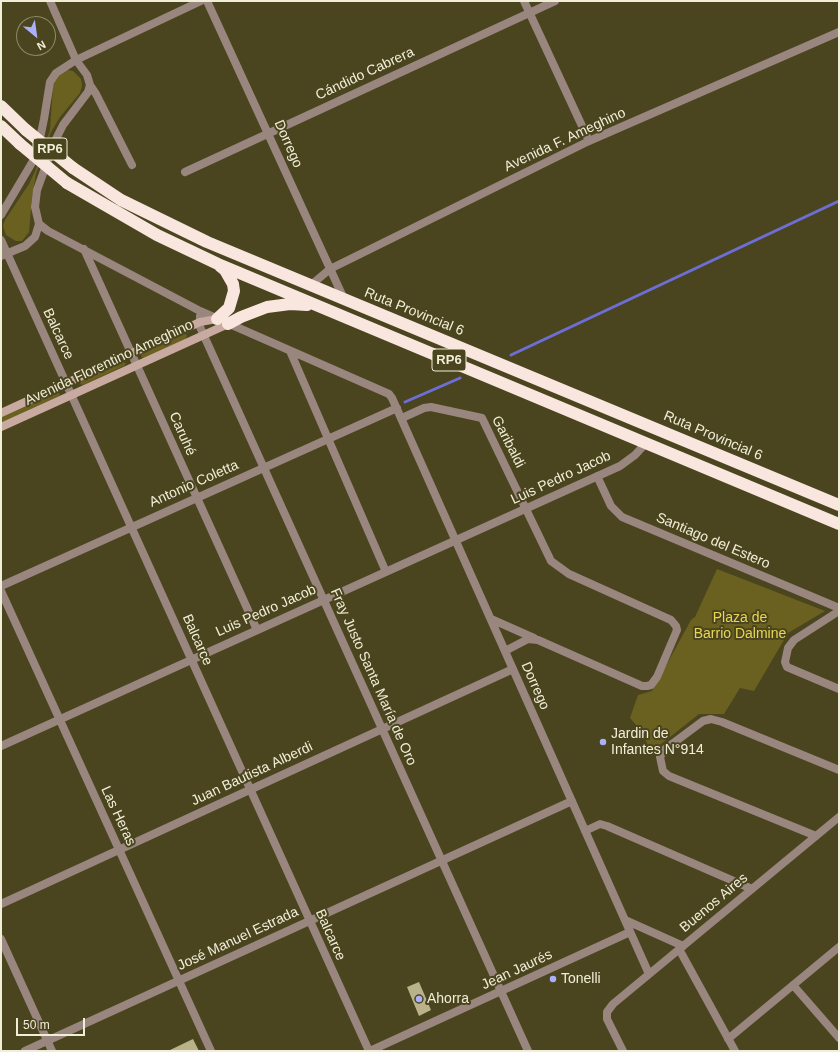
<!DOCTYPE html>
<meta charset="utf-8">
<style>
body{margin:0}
#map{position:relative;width:840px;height:1052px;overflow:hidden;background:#4b451f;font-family:Helvetica,sans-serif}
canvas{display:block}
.frame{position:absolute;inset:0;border:2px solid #f1eed8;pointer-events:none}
.north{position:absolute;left:16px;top:16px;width:40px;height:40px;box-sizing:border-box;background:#4b451f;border:1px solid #8d8969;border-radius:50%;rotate:151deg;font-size:11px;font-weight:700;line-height:16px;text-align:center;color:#f1eed8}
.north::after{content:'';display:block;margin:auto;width:14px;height:18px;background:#aab0fb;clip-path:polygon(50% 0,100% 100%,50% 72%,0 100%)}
.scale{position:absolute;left:16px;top:1018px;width:69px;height:18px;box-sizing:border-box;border:2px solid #f1eed8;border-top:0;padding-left:5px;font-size:12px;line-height:14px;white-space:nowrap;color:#f1eed8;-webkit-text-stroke:3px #4b451f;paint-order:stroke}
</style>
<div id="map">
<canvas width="840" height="1052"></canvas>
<div class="frame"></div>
<div class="north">N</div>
<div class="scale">50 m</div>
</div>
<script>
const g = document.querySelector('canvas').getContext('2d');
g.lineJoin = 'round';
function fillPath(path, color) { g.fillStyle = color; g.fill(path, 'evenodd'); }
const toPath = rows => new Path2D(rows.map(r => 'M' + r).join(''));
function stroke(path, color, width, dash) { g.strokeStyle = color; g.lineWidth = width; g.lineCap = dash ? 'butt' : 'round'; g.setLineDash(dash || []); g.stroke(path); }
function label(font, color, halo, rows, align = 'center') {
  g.font = font + ' Helvetica,sans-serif'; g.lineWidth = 4; g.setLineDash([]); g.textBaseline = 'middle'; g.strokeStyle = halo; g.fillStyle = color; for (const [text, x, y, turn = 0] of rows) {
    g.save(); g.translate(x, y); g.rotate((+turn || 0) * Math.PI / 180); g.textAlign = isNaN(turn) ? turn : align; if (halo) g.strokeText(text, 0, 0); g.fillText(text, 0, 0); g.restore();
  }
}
fillPath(toPath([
 [68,70,73,71,81,79,82,86,80,93,60,117,51,132,36,174,32,197,29,232,22,241,16,241,6,235,3,226,5,220,29,184,35,171,50,130,53,86,56,78,62,72],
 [184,334,187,335,186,339,144,358,141,357,142,354],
 [122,362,126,363,124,366,83,385,80,384,81,381],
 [57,392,60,393,59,396,1,423,1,417],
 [717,569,825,611,788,633,754,691,740,688,724,714,699,714,651,752,642,732,630,718,638,695,652,691,691,620,695,617]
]), '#6a6020');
stroke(toPath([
 [511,355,839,201],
 [405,402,460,378]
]), '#6d6ed6', 3);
fillPath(toPath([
 [419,982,431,1010,419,1016,407,987],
 [193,1039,199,1051,168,1051]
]), '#bab38a');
stroke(toPath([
 [207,1,344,299],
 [524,1,589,141],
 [90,85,96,94,132,165],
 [185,172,555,1],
 [1,215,33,161,39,143,44,119,50,82,56,73,76,60,201,1],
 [39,224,48,231,200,311,389,394,392,398,649,974],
 [39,224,35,207,37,190,55,141,63,125,88,92,90,85,87,75,76,60,50,1],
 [1,240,369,1051],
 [84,249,257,630],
 [1,256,25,246,35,237,39,224],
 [311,285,330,269,589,141,839,32],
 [200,316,200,327,528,1051],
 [290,351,386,572],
 [402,418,424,408,431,407,482,418,551,561,569,574,671,620,676,626,677,630,657,677,651,685,647,686,642,686,538,640,528,639,505,651],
 [597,476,611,506,622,517,839,608],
 [1,586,397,408],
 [1,591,211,1051],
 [839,611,794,640,788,648,785,662,787,667,839,689],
 [491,619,534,638],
 [1,746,620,466,635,455,646,443],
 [585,831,600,824,607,826,752,889],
 [816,836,669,776,663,771,660,757,664,750,703,721,711,719,722,722,839,770],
 [1,904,513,669],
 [625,920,683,946],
 [1,939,52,1051],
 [679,949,735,1051],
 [793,985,839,1038],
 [728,1039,839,947],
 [25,1051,572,801],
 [370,1051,630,932],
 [623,1051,607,1019,607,1012,613,1004,839,817]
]), '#99867f', 8);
stroke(toPath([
 [1,413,200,322,217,319],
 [1,427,228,324]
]), '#c8aaa0', 8);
stroke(toPath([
 [1,106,26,130],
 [1,126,20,144],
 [73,168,121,200,207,242,839,505],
 [67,183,157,235,218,264,839,524],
 [217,319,229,308,234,291,233,284,225,270,220,266],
 [228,324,241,317,267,307,290,304,307,305]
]), '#f9e6df', 12);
stroke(toPath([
 [26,130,73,168],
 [20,144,67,183]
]), '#f9e6df', 12);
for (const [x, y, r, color] of [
 [603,742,4,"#aab0fb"],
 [553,979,4,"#aab0fb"],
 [419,999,4,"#aab0fb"]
]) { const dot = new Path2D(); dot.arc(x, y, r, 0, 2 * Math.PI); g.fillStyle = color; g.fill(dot); stroke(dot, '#4b451f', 1.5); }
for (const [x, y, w] of [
 [50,149,34],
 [449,360,34]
]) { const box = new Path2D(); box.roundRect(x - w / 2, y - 11, w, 22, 3); g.fillStyle = '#4b451f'; g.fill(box); stroke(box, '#f1eed8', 1); }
label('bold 13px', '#f1eed8', null, [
 ["RP6",50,149],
 ["RP6",449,360]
]);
label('14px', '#f1eed8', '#4b451f', [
 ["Cándido Cabrera",365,74,-25],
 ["Avenida F. Ameghino",565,140,-25],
 ["Dorrego",288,144,66],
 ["Ruta Provincial 6",414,312,22],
 ["Balcarce",58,334,65],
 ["Avenida Florentino Ameghino",109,363,-25],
 ["Caruhé",182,434,66],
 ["Ruta Provincial 6",713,436,23],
 ["Garibaldi",508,442,63],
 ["Luis Pedro Jacob",561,478,-25],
 ["Antonio Coletta",194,484,-24],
 ["Santiago del Estero",713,541,23],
 ["Luis Pedro Jacob",266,611,-24],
 ["Balcarce",197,640,66],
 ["Fray Justo Santa María de Oro",373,677,66],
 ["Dorrego",535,686,66],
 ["Juan Bautista Alberdi",252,774,-25],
 ["Las Heras",118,816,65],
 ["Buenos Aires",714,903,-40],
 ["Balcarce",330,935,66],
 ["José Manuel Estrada",238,939,-25],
 ["Jean Jaurés",517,970,-25]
]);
label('14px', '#ead654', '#4b451f', [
 ["Plaza de",740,618],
 ["Barrio Dalmine",740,634]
]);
label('14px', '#f1eed8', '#4b451f', [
 ["Jardin de",611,734],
 ["Infantes N°914",611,750],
 ["Tonelli",561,979],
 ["Ahorra",427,999]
], 'left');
</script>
